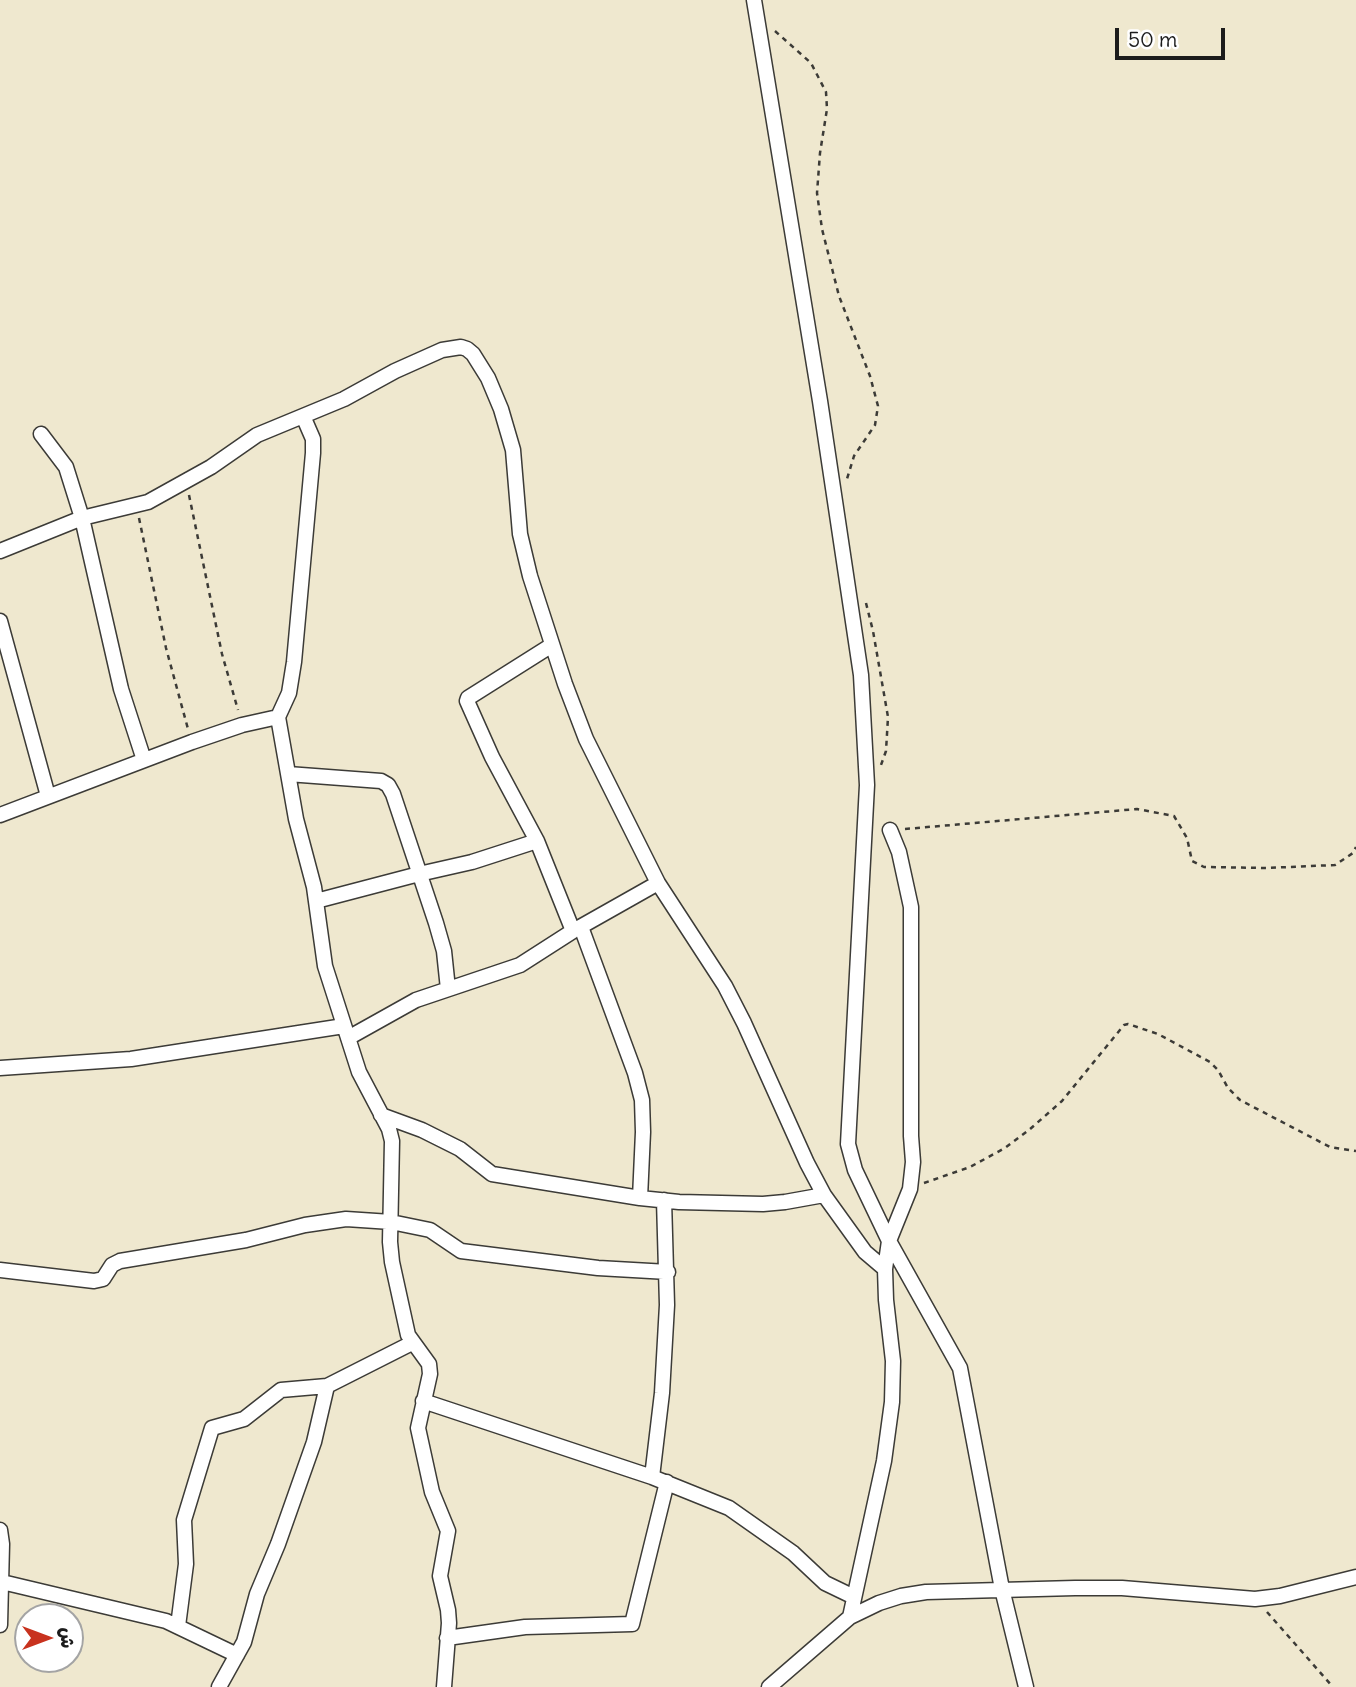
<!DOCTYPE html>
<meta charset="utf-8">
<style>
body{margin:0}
#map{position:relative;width:1356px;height:1687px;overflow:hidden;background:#efe8cf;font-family:Delius,"Playpen Sans Arabic",sans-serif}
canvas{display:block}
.north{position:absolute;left:14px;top:1603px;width:70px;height:70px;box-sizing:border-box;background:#fff;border:2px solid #a4a4a4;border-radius:50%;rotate:90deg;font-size:19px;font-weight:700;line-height:28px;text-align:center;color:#1c1c1c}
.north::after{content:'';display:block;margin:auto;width:24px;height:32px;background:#c8321e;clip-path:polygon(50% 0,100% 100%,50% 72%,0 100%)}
.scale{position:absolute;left:1115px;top:28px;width:110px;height:32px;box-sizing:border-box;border:4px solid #1c1c1c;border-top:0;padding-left:9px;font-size:21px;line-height:24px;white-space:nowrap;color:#1c1c1c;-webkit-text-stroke:5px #fff;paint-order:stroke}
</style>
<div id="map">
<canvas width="1356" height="1687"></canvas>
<div class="north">ش</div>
<div class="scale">50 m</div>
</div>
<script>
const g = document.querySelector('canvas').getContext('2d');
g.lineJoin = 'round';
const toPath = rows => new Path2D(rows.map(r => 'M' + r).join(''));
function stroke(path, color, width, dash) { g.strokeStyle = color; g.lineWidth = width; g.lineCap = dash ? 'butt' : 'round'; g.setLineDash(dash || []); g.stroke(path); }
const minor = toPath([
 [754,0,820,401,861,675,867,785,848,1144,855,1170,889,1241,960,1368,1002,1589,1026,1687],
 [41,434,66,467,82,518,121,689,144,760],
 [0,551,82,518,148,502,211,467,257,435,344,399,395,371,442,350,461,347,467,349,473,354,488,378,501,409,513,450,520,534,530,576,565,684,586,739,658,883,725,986,744,1023,807,1163,824,1195,865,1252,885,1269],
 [0,621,48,796],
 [552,645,468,698,467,701,492,757,537,841,573,931],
 [278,717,296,819,314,887,325,966,359,1072,389,1129,392,1141,390,1242,392,1262,408,1335,429,1364,430,1374,418,1428,432,1492,448,1531,440,1576,448,1610,449,1623,444,1687],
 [288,774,381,781,388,785,393,794,436,923,444,951,448,989],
 [0,815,192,742,242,725,278,717,289,693,294,662,313,453,313,439,303,416],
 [316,901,419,874,472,862,537,841],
 [581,927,635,1073,642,1100,643,1132,640,1198],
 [348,1038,416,1000,520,965,573,931,658,883],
 [0,1068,131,1059,344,1026],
 [381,1115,422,1130,460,1149,492,1174,640,1198,679,1202,763,1204,785,1202,824,1195],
 [0,1270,94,1281,103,1279,112,1265,120,1261,246,1240,305,1225,346,1219,391,1222,430,1230,461,1251,598,1268,668,1272],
 [423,1401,652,1477,729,1508,793,1553,825,1583,854,1597],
 [652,1477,662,1393,667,1305,664,1200],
 [0,1530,2,1544,0,1625],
 [2,1582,166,1621,237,1655],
 [850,1617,884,1461,892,1402,893,1361,886,1300,885,1269,889,1241,910,1189,913,1162,911,1136,911,907,899,852,890,830],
 [178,1626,186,1564,184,1520,212,1428,244,1419,281,1390,327,1386],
 [447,1638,525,1627,632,1624,667,1482],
 [219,1687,244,1642,257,1594,278,1544,314,1442,327,1386,412,1343],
 [769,1687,850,1617,879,1603,901,1596,926,1592,1075,1588,1122,1588,1255,1599,1280,1596,1356,1577]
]);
stroke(minor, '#3c3b37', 17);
stroke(toPath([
 [775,31,811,63,826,92,827,109,820,153,817,193,822,229,839,296,870,376,878,406,875,425,854,456,847,479],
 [189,495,222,654,238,710],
 [139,518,166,648,188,729],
 [866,603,873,631,888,717,886,751,881,765],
 [905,829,1137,809,1174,816,1187,838,1192,861,1204,867,1266,868,1335,865,1353,853,1356,847],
 [924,1183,970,1167,1005,1148,1029,1130,1062,1101,1124,1025,1128,1024,1158,1034,1210,1062,1218,1070,1228,1088,1240,1100,1330,1147,1356,1151],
 [1267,1612,1333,1687]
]), '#3c3b37', 2.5, [5, 5]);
stroke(minor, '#fff', 14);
</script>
